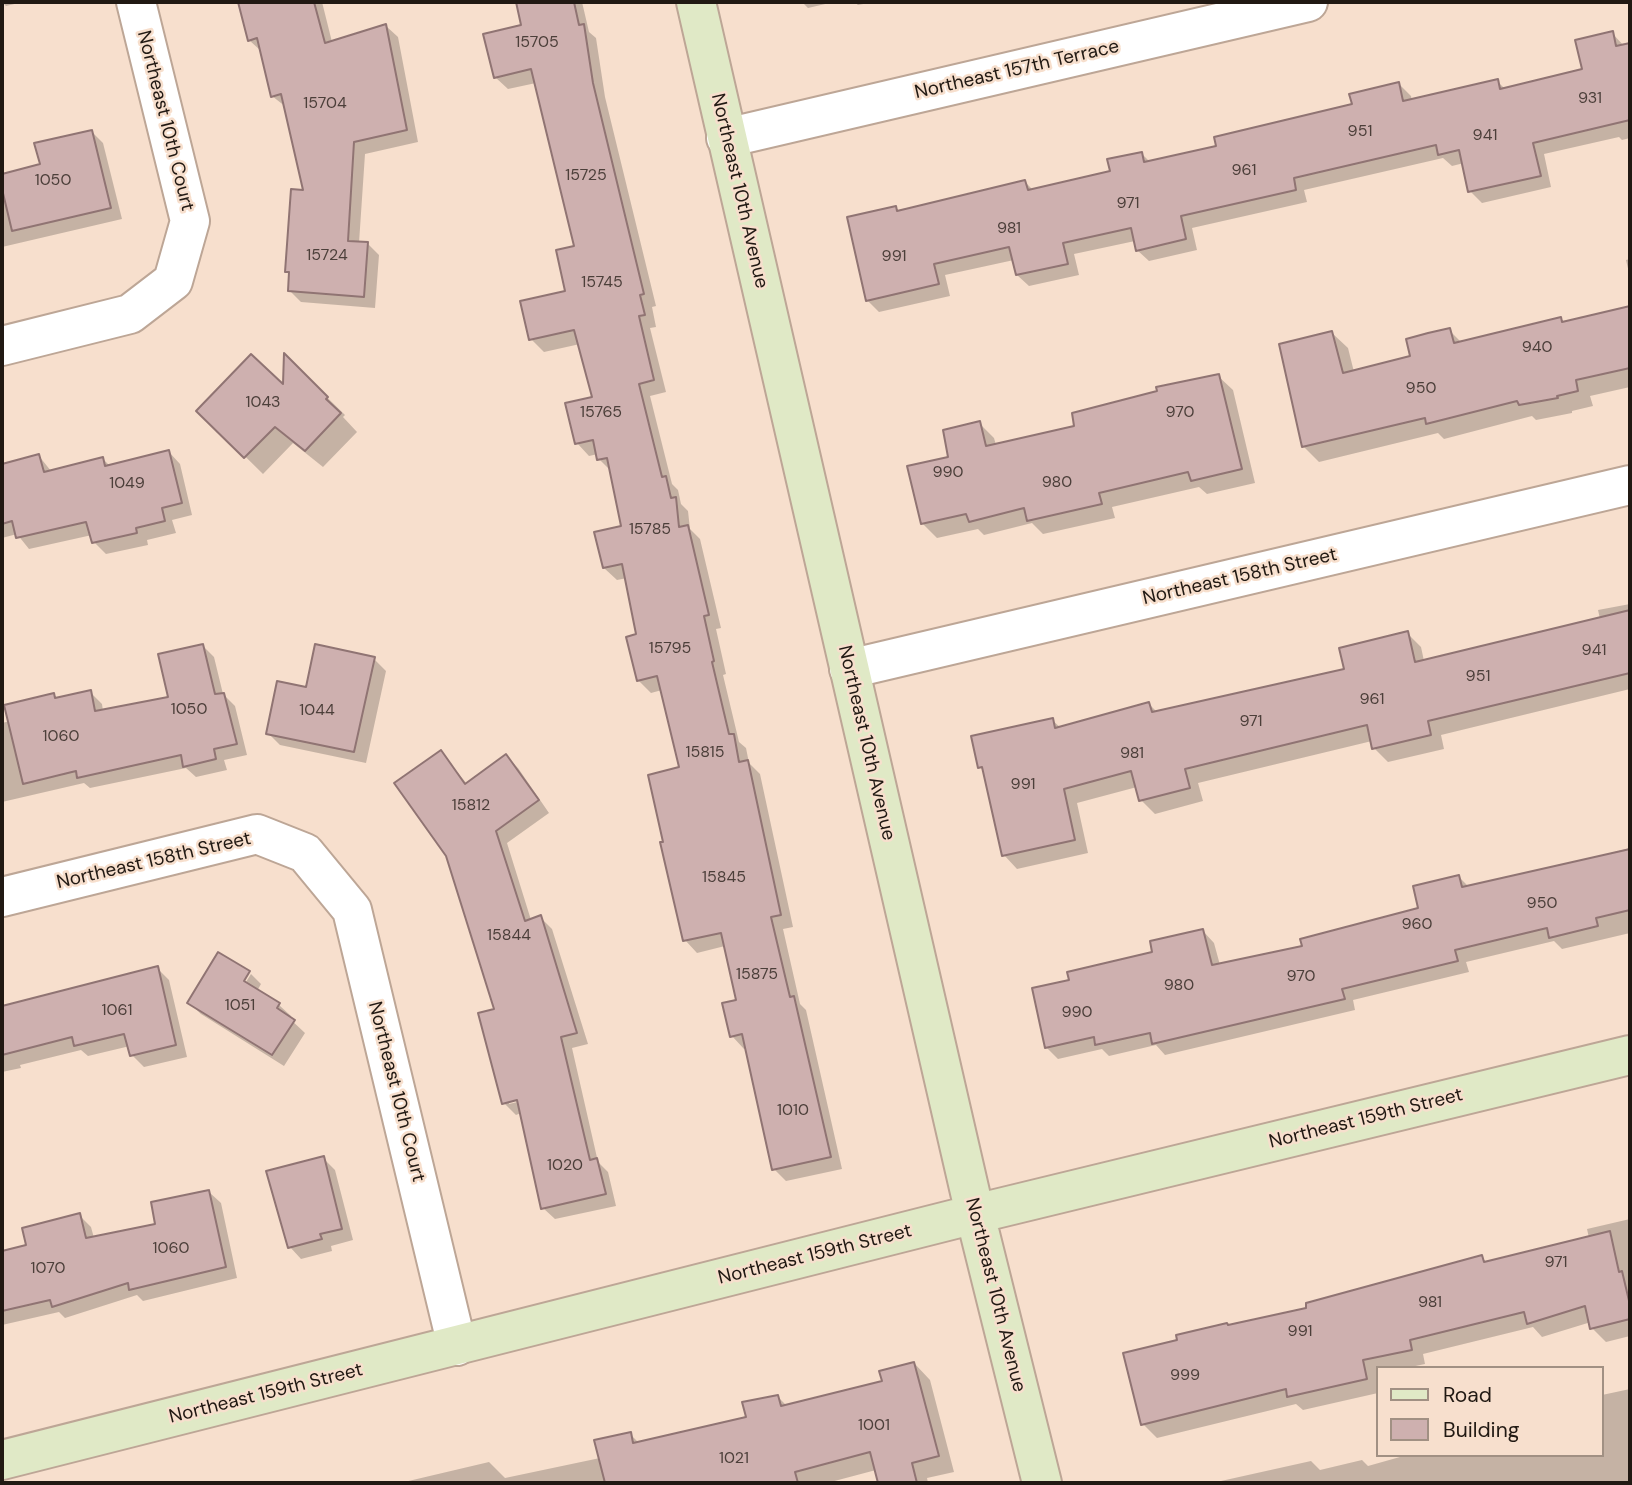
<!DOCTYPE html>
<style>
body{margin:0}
#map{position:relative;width:1632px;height:1485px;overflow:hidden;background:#f7dfcd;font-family:"DM Sans",sans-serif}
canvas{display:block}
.frame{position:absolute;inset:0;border:4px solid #211913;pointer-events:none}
.legend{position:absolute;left:1376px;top:1366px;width:228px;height:91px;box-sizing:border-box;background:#f7dfcd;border:2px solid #a19083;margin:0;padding:9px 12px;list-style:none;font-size:21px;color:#211913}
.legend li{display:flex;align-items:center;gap:14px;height:35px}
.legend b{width:35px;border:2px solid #a19083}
</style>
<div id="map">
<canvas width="1632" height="1485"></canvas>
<div class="frame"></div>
<ul class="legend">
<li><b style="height:9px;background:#e0e9c6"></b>Road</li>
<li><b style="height:19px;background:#ceb0af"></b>Building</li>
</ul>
</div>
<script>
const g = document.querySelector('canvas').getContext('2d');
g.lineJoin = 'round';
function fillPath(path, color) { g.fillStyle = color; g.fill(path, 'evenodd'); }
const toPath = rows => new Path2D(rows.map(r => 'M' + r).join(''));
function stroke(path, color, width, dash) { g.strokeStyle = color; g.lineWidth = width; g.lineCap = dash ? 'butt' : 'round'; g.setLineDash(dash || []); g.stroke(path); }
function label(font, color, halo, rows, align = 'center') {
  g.font = font + ' "DM Sans",sans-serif'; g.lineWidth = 5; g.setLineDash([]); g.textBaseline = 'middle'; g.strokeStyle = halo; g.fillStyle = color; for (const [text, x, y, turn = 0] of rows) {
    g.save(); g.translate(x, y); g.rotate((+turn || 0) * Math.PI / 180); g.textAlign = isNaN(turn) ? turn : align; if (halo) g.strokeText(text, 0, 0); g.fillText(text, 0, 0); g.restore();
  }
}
fillPath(toPath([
 [2,2,23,2,6,6],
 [240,2,322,2,332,42,386,26,398,37,418,142,365,154,359,243,368,244,379,255,375,308,301,302,289,290,290,275,287,272,305,192,286,107,272,96,261,51,249,40],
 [517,2,582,2,589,32,596,38,605,97,656,306,652,307,656,327,650,328,666,392,650,396,672,484,678,490,681,504,688,511,690,529,700,539,721,628,716,629,726,674,723,675,739,742,746,748,749,763,760,774,793,927,783,929,800,1004,806,1010,842,1169,786,1181,774,1169,747,1048,744,1049,732,1036,738,1002,725,946,697,953,685,940,665,843,681,769,662,690,651,693,638,680,638,636,627,578,617,580,604,568,623,527,612,472,599,459,598,454,589,456,577,443,594,398,580,344,544,352,531,339,567,292,576,247,536,83,508,89,495,77,524,27],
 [802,2,834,2,808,8],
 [854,2,874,2,858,5],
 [1612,33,1624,46,1630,45,1630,138,1622,140,1619,137,1544,154,1551,187,1482,203,1470,191,1464,163,1452,166,1443,158,1304,190,1307,202,1192,228,1197,250,1149,261,1137,250,1135,241,1074,254,1079,275,1029,286,1017,275,1014,260,945,275,950,296,879,312,867,300,895,208,900,212,1025,182,1033,190,1112,172,1142,154,1150,162,1219,147,1354,105,1399,84,1411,96,1412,101,1497,81,1505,89,1585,70],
 [92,132,103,143,122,219,2,247,2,176,42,166],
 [1630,259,1630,277,1626,260],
 [1630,308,1630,387,1590,396,1593,406,1572,411,1572,413,1536,420,1532,416,1444,439,1438,433,1319,462,1303,446,1332,333,1348,348,1354,372,1412,358,1449,330,1462,343,1560,319,1565,323],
 [286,357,345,415,343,417,357,432,323,467,293,443,263,474,199,411,284,388],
 [1218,376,1233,390,1255,483,1207,494,1199,487,1112,507,1115,518,1043,534,1032,523,984,535,978,529,937,538,923,524,951,458,979,423,994,438,996,445,1076,428],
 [169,452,180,464,192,515,172,520,176,533,147,540,148,545,106,554,94,542,92,535,29,549,17,534,2,538,2,465,39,456,51,471,103,459,110,466],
 [1630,604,1630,689,1441,735,1444,749,1388,762,1374,748,1372,741,1198,783,1203,801,1155,814,1141,800,1137,787,1077,803,1088,853,1017,869,1004,855,985,772,980,767,1052,720,1061,728,1149,704,1158,713,1346,670,1407,633,1421,647,1424,661,1600,619,1598,610],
 [203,646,214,657,223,694,235,706,247,755,224,760,227,770,196,777,186,768,90,788,84,783,2,802,2,723,10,721,53,695,57,699,90,692,102,704,103,711,170,698],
 [374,659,386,671,366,763,280,745,268,733,308,689],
 [441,752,467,784,506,756,518,768,549,813,507,843,531,920,540,917,552,929,588,1044,572,1048,598,1162,608,1172,616,1206,555,1219,543,1208,521,1113,516,1115,504,1103,496,1010],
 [525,1097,526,1100,509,1104,509,1100],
 [1630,848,1630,933,1562,949,1554,941,1466,962,1469,972,1353,1000,1355,1010,1165,1055,1156,1045,1109,1056,1102,1049,1058,1059,1046,1047,1071,982,1155,953,1203,931,1214,943,1220,965,1304,947,1421,909,1459,877,1469,887,1607,856,1607,854],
 [219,954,250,973,247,973,238,988,241,990,251,974,261,984,257,991,279,1005,291,1016,289,1018,305,1033,284,1066,201,1014,189,1003],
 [157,968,169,980,187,1057,144,1067,132,1055,130,1046,88,1056,81,1050,20,1065,21,1068,2,1072,2,1007],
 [323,1158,335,1170,353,1240,331,1246,332,1251,301,1259,290,1247],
 [209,1192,221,1203,237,1278,143,1301,137,1295,65,1318,59,1312,2,1325,2,1253,28,1246,79,1215,91,1227,94,1238,157,1225],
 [1630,1219,1630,1336,1606,1342,1592,1328,1591,1322,1542,1337,1533,1327,1423,1354,1425,1364,1406,1368,1378,1368,1378,1373,1376,1374,1378,1393,1303,1410,1296,1404,1157,1438,1143,1424,1229,1327,1308,1309,1481,1257,1487,1263,1589,1238,1587,1229],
 [914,1363,930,1380,954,1472,927,1478,928,1483,880,1483,876,1470,827,1483,400,1483,489,1462,505,1478,600,1458,630,1434,639,1443,748,1419,778,1397,787,1406,884,1383],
 [1630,1389,1630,1483,1212,1483,1311,1461,1320,1470,1362,1460,1368,1466,1407,1455,1602,1455,1602,1395]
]), '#0003');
const building = toPath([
 [238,2,314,2,325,43,386,24,407,130,354,142,348,241,368,242,364,297,288,291,289,272,285,272,291,189,303,190,281,94,271,97,257,38,248,41,238,2],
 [516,2,574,2,579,25,584,24,593,83,644,294,640,295,645,315,639,316,654,380,639,384,662,477,666,476,671,498,676,497,679,527,688,525,709,615,704,616,714,661,712,662,729,734,734,734,739,762,748,760,781,915,771,917,790,997,794,996,831,1157,772,1170,742,1034,730,1037,722,1003,736,1000,721,933,683,941,660,842,663,842,648,775,679,767,657,676,637,681,626,637,636,634,622,564,603,568,594,532,621,526,607,458,597,460,593,440,575,444,565,403,592,397,574,330,529,340,520,301,565,291,556,250,574,246,531,69,494,78,483,34,521,25,516,2],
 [1613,31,1616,46,1630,43,1630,120,1533,143,1541,176,1468,192,1459,150,1438,155,1436,145,1294,178,1296,190,1181,216,1186,239,1136,251,1131,228,1063,243,1068,264,1016,275,1009,247,934,264,939,284,866,301,847,217,896,206,897,211,1025,180,1028,190,1110,171,1107,159,1142,152,1144,162,1216,146,1214,137,1352,104,1349,94,1399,82,1403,101,1498,79,1500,89,1582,69,1575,40,1613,31],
 [92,130,111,208,12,231,2,189,2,174,40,164,34,143,92,130],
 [1630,306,1630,368,1576,380,1578,391,1557,396,1558,398,1519,405,1517,401,1426,424,1425,418,1302,447,1279,344,1332,331,1343,373,1410,356,1406,339,1428,333,1450,328,1454,343,1561,317,1562,322,1630,306],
 [284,353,328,397,326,399,341,413,305,451,275,427,244,458,196,411,251,354,283,384,284,353],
 [1219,374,1242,469,1191,481,1188,472,1099,493,1102,504,1027,521,1024,508,969,522,966,514,921,524,907,466,948,457,943,430,980,421,986,446,1074,426,1072,413,1157,391,1156,387,1219,374],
 [169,450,182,503,162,508,165,521,136,528,137,533,92,543,86,522,16,538,12,521,2,524,2,464,39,454,44,472,103,457,105,466,169,450],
 [1630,610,1630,673,1428,721,1431,735,1372,749,1367,725,1185,769,1190,788,1139,801,1131,771,1064,789,1075,840,1002,856,982,767,978,768,971,736,1053,718,1055,728,1149,702,1152,712,1344,669,1339,648,1408,631,1415,662,1630,610],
 [203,644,215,694,224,693,237,744,214,749,216,759,183,767,181,755,77,778,76,771,23,784,4,705,54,693,55,698,91,690,95,711,168,697,158,654,203,644],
 [315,644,375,657,354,752,266,734,277,681,306,687,315,644],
 [441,750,465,784,506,754,539,800,496,831,525,921,541,915,577,1033,561,1037,590,1160,597,1158,606,1194,541,1209,517,1100,502,1104,478,1013,494,1009,446,856,394,783,441,750],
 [1630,849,1630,910,1596,918,1598,926,1549,938,1547,928,1455,950,1458,961,1342,989,1345,999,1152,1044,1150,1033,1095,1045,1094,1037,1045,1048,1032,988,1069,980,1067,972,1152,952,1150,941,1203,929,1212,965,1302,946,1300,939,1418,908,1413,886,1459,875,1462,887,1630,849],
 [218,952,250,971,244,981,280,1003,277,1008,295,1020,272,1055,187,1003,218,952],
 [158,966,176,1045,130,1056,124,1034,74,1046,72,1037,2,1055,2,1006,158,966],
 [324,1156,342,1229,320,1234,322,1239,288,1248,266,1171,324,1156],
 [209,1190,226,1267,129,1290,128,1283,52,1307,50,1300,2,1311,2,1251,26,1245,22,1228,80,1213,86,1238,155,1224,151,1202,209,1190],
 [1610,1231,1619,1272,1622,1271,1630,1305,1630,1319,1590,1329,1585,1306,1527,1324,1524,1312,1410,1340,1412,1350,1363,1360,1367,1379,1287,1397,1286,1389,1141,1425,1123,1353,1177,1340,1176,1335,1227,1323,1228,1325,1306,1308,1306,1303,1482,1255,1484,1262,1610,1231],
 [914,1362,939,1456,912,1463,917,1483,878,1483,870,1452,795,1472,798,1483,605,1483,594,1440,631,1432,633,1443,746,1417,742,1402,778,1395,781,1406,882,1381,879,1371,914,1362]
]);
fillPath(building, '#ceb0af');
stroke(building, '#907473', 2);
const street = toPath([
 [726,138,1308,2],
 [2,346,130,314,173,281,190,221,136,2],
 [849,669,1630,485],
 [2,897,257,834,305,853,352,910,457,1346]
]);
const secondary = toPath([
 [696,2,975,1214,1042,1483],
 [2,1460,975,1214,1630,1055]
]);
stroke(street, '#bda696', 42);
stroke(secondary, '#bda696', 42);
stroke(street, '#fff', 38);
stroke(secondary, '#e0e9c6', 38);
label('16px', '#4c3f3a', null, [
 ["15705",537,43],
 ["931",1590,99],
 ["15704",325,104],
 ["951",1360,132],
 ["941",1485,136],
 ["961",1244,171],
 ["15725",586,176],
 ["1050",53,181],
 ["971",1128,204],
 ["981",1009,229],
 ["15724",327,256],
 ["991",894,257],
 ["15745",602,283],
 ["940",1537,348],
 ["950",1421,389],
 ["1043",263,403],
 ["15765",601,413],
 ["970",1180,413],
 ["990",948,473],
 ["980",1057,483],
 ["1049",127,484],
 ["15785",650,530],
 ["15795",670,649],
 ["941",1594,651],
 ["951",1478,677],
 ["961",1372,700],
 ["1050",189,710],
 ["1044",317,711],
 ["971",1251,722],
 ["1060",61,737],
 ["15815",705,753],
 ["981",1132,754],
 ["991",1023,785],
 ["15812",471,806],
 ["15845",724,878],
 ["950",1542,904],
 ["960",1417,925],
 ["15844",509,936],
 ["15875",757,975],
 ["970",1301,977],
 ["980",1179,986],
 ["1051",240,1006],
 ["1061",117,1011],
 ["990",1077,1013],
 ["1010",793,1111],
 ["1020",565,1166],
 ["1060",171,1249],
 ["971",1556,1263],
 ["1070",48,1269],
 ["981",1430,1303],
 ["991",1300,1332],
 ["999",1185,1376],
 ["1001",874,1426],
 ["1021",734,1459]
]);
label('19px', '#211913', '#f7dfcd', [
 ["Northeast 157th Terrace",1017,70,-13],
 ["Northeast 10th Court",165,121,76],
 ["Northeast 10th Avenue",739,191,77],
 ["Northeast 158th Street",1240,577,-13],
 ["Northeast 10th Avenue",866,743,77],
 ["Northeast 158th Street",154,861,-13],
 ["Northeast 10th Court",396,1092,76],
 ["Northeast 159th Street",1366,1119,-14],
 ["Northeast 159th Street",815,1255,-14],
 ["Northeast 10th Avenue",995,1295,76],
 ["Northeast 159th Street",266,1394,-14]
]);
</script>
